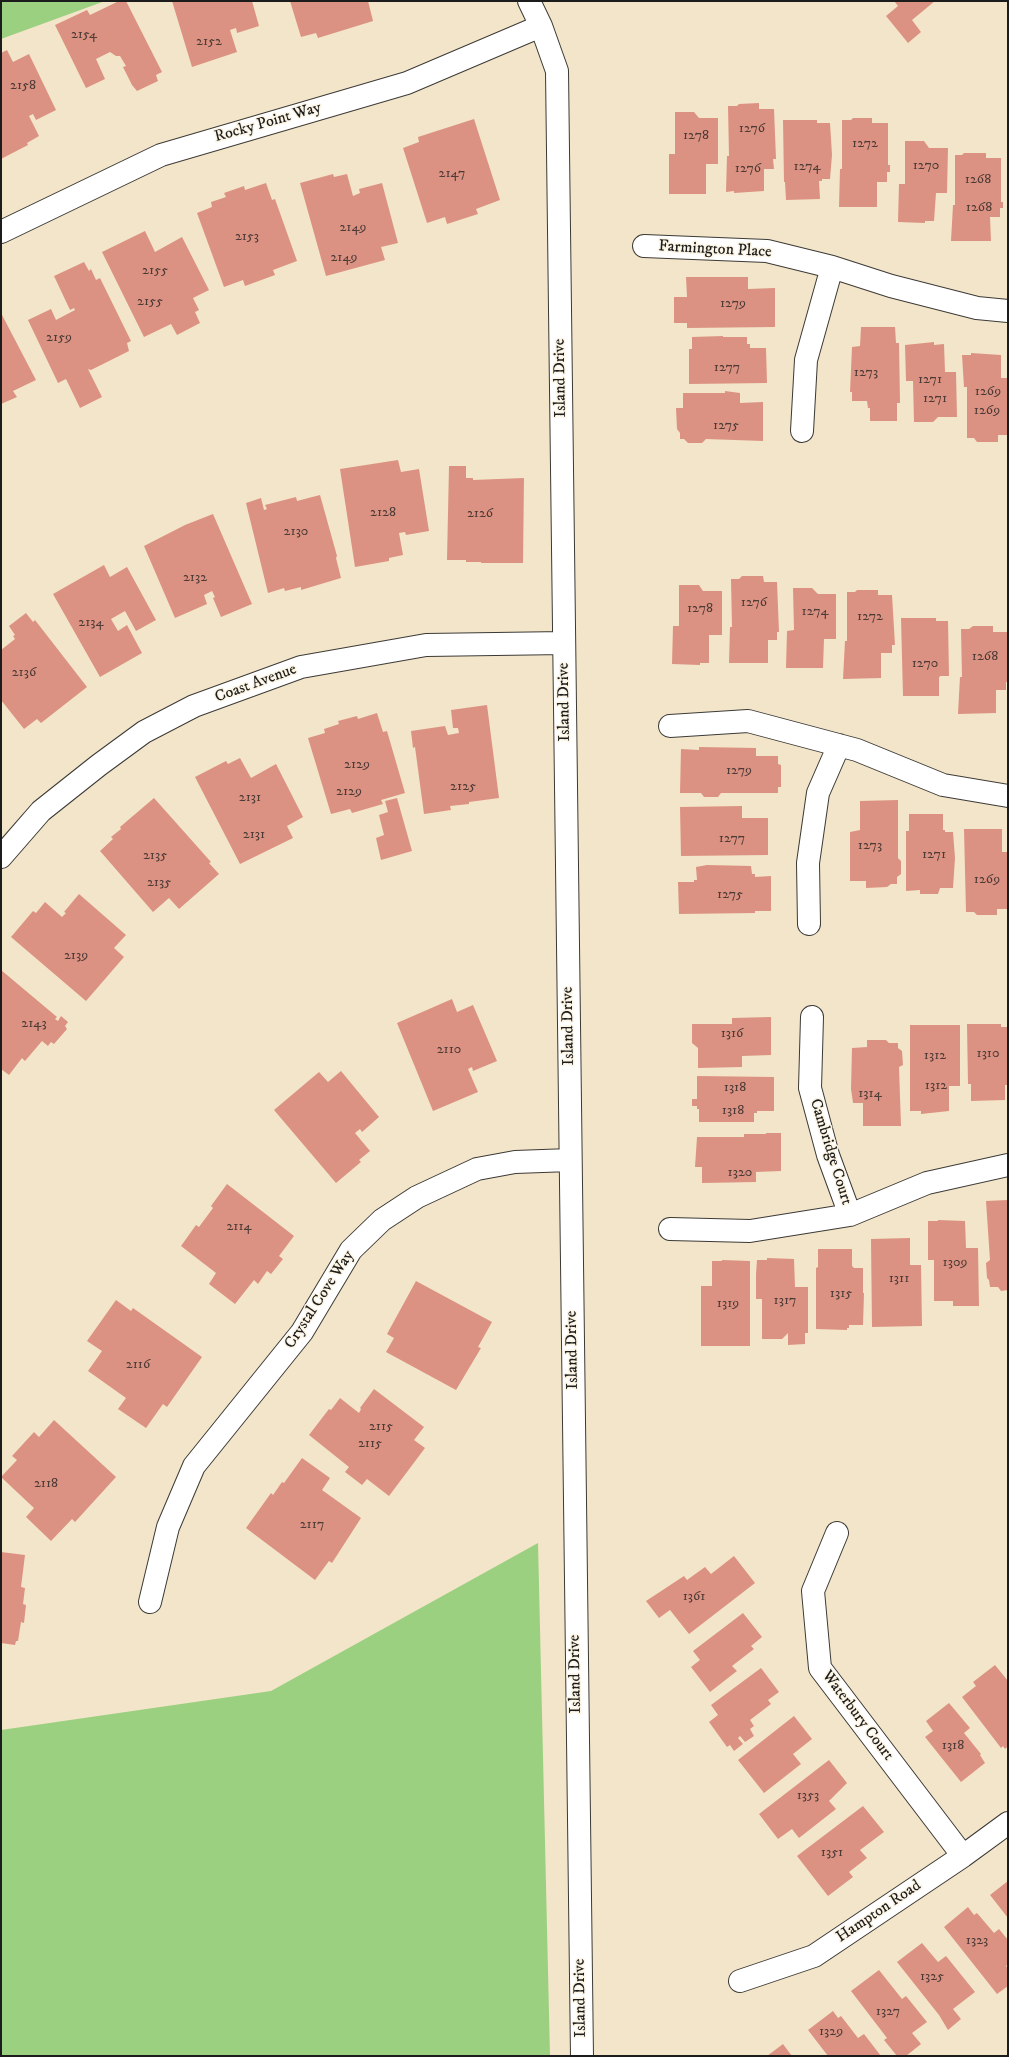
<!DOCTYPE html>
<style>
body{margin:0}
#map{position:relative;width:1009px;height:2057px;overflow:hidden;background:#f3e5c9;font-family:"IM FELL DW Pica",serif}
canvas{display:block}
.frame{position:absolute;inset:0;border:2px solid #1c1c1c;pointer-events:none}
</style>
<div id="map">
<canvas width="1009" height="2057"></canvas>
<div class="frame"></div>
</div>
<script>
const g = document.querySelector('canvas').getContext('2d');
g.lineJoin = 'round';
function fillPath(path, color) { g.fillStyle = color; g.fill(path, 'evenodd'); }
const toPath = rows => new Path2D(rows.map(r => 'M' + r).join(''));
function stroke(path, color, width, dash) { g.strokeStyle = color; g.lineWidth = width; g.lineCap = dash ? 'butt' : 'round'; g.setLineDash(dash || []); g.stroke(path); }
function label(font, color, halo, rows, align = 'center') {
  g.font = font + ' "IM FELL DW Pica",serif'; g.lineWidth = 3; g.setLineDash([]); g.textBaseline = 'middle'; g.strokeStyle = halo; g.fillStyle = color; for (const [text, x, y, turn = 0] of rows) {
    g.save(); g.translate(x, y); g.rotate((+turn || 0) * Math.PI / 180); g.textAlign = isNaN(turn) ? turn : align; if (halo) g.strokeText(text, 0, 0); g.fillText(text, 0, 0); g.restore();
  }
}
fillPath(toPath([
 [1,1,105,1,1,39],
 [538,1543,550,2056,1,2056,1,1730,271,1691]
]), '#9bd080');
fillPath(toPath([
 [119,1,126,1,162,72,156,75,158,81,137,91,132,85,123,67,126,66,120,56,116,56,110,52,96,59,105,79,86,88,55,25,87,10,90,15],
 [172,1,252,1,259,26,237,33,236,28,230,30,237,52,192,67],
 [290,1,368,1,373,21,318,38,316,33,301,37],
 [894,1,935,1,912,20,921,32,908,43,886,16,898,6],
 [7,50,13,62,29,54,56,110,36,120,33,114,29,116,39,136,27,143,28,145,1,159,1,53],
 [759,103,759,109,774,109,776,159,773,159,774,169,764,169,764,191,734,193,734,191,726,192,727,156,729,156,728,106,737,106,739,104],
 [675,112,694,112,699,118,718,118,718,164,706,164,706,194,669,194,669,154,675,154],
 [853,118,872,118,872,123,888,123,888,165,890,165,890,172,887,172,887,182,877,182,877,207,839,207,840,169,842,169,842,120,851,120],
 [474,119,500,200,476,209,478,214,447,224,445,217,427,223,403,148,419,142,418,137],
 [783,120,817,120,817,123,830,123,832,155,830,179,822,179,822,181,819,181,820,199,786,200,785,182,784,182],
 [905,141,924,141,929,148,948,148,947,193,936,193,934,221,925,221,925,223,898,222,899,184,905,184],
 [964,153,986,153,986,158,1001,158,1001,202,1003,202,1003,208,1000,208,1000,217,990,217,991,241,951,241,953,205,955,205,955,155,962,155],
 [333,174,334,177,347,174,353,196,360,193,359,189,382,183,398,243,381,247,385,260,326,276,300,183],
 [266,183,272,200,275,199,297,261,273,270,275,275,245,286,243,280,224,287,197,213,212,207,211,202,226,197,224,193,244,186,245,190],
 [145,231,155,252,182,237,209,290,193,298,199,310,195,312,200,323,177,335,171,324,144,337,102,252],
 [84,262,89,271,91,269,96,280,100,278,131,341,127,343,129,351,91,370,88,369,102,397,80,408,66,379,58,383,28,320,51,309,56,320,75,310,74,308,70,310,54,276],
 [686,277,748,277,748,289,775,288,775,327,687,328,687,323,674,323,674,297,687,297],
 [1,313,36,380,13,391,17,397,1,404],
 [861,327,895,327,896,343,899,343,900,403,897,403,897,421,870,421,870,408,868,408,867,401,852,401,852,392,850,392,852,347,860,346],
 [723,336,723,337,747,337,747,344,750,344,750,348,766,348,767,383,689,384,689,349,692,349,692,337],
 [934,342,934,345,944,344,945,372,956,372,957,417,938,417,933,422,914,422,913,381,906,381,905,345],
 [971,353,1001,355,1001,378,1008,378,1008,435,998,435,998,442,977,442,974,438,967,438,967,387,964,387,962,355,971,355],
 [725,391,740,393,740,403,763,402,763,441,706,439,702,443,688,443,684,439,680,439,680,433,677,429,676,408,683,408,683,393,725,393],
 [398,460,401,472,419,469,429,531,406,535,405,532,399,533,403,555,389,558,389,561,355,567,340,469],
 [449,466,466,466,466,478,473,478,473,480,524,478,523,563,481,563,481,562,466,562,466,560,447,560],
 [320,495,337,556,336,558,341,578,301,590,301,587,285,591,284,588,268,593,246,503,261,498,264,510,267,509,265,505,296,497,297,501],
 [213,514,252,604,221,617,213,598,215,597,212,591,204,595,207,604,175,618,144,546,185,525],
 [104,565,110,577,127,567,156,620,136,631,125,611,111,619,118,631,127,625,142,653,100,677,53,594],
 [742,576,763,576,764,582,777,582,779,632,777,632,777,640,768,640,768,663,729,663,730,627,732,627,731,579,739,579],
 [679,585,699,585,703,591,722,591,722,635,709,635,709,663,700,663,700,665,672,664,673,626,679,626],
 [793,588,812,588,818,594,836,594,836,639,824,639,823,668,786,668,787,631,794,630],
 [857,590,878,590,878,595,892,595,895,645,892,645,892,653,881,653,881,678,843,679,845,641,847,641,847,592,855,592],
 [26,613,33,622,35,620,87,687,41,723,37,719,24,729,1,700,1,650,15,639,13,636,15,635,9,626],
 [901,618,936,618,936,621,948,621,949,676,940,676,939,678,939,696,903,696],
 [973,626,993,626,993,632,1008,632,1008,682,1006,682,1006,690,996,690,996,713,958,714,960,677,962,677,961,629,969,629],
 [487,705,499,798,469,802,469,804,450,806,451,810,424,814,415,747,413,748,411,731,445,726,448,735,459,733,458,728,453,728,451,710],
 [377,713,383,732,387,731,405,793,381,800,383,804,352,813,350,809,331,814,308,738,325,733,324,729,339,724,338,721,357,716,358,719],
 [699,747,756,748,756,756,778,756,778,764,781,765,781,787,778,787,778,793,721,793,718,797,704,797,701,793,680,793,681,749,699,750],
 [240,758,251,778,276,764,303,817,287,826,293,838,240,864,195,777,226,761,228,764],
 [154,798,211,862,209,863,219,874,179,909,169,898,153,912,100,851,113,839,111,837,121,829,120,827],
 [397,798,412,851,381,860,376,838,384,835,379,815,388,812,385,801],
 [898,800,898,858,901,861,901,874,897,877,897,884,891,884,887,887,866,888,866,881,850,881,850,832,860,830,860,801],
 [742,806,742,818,768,818,768,855,681,856,680,807],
 [909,814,943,814,943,830,945,830,945,832,953,832,955,858,953,888,940,888,938,894,920,894,920,890,906,891,906,831,909,831],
 [964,829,1002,829,1002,852,1008,852,1008,909,997,909,997,915,977,915,974,912,966,912],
 [707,865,751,866,752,874,755,874,755,877,771,876,771,911,755,911,755,913,679,914,678,882,694,882,694,880,697,880,696,867],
 [79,894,126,935,114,948,124,957,86,1001,11,937,33,911,36,913,45,902,62,917,66,913,64,912],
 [1,970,57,1017,55,1019,58,1021,61,1016,68,1022,65,1026,67,1029,54,1044,51,1042,48,1046,42,1041,25,1061,22,1058,9,1075,1,1069],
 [452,999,457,1012,473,1005,497,1061,473,1071,472,1067,468,1069,478,1092,433,1111,397,1023],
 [771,1017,771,1055,742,1056,742,1067,698,1068,698,1048,692,1043,692,1024,732,1024,732,1018],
 [967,1024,1001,1024,1001,1027,1008,1027,1008,1085,1005,1085,1005,1100,971,1101,971,1084,968,1084],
 [910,1025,960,1025,960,1086,949,1086,949,1111,921,1114,921,1111,910,1111],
 [867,1040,886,1040,889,1043,898,1043,898,1048,902,1051,903,1065,899,1067,901,1126,863,1126,863,1103,853,1103,851,1089,852,1048,867,1047],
 [341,1071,379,1117,362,1132,360,1129,355,1133,370,1151,359,1160,361,1162,336,1183,274,1110,319,1072,328,1082],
 [697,1076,774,1077,774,1111,757,1111,757,1113,754,1113,754,1122,699,1122,699,1109,697,1109,697,1106,692,1106,692,1099,697,1099],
 [766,1133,781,1133,781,1171,756,1172,756,1182,702,1183,702,1167,695,1167,697,1137,744,1137,744,1134,766,1134],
 [227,1184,294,1236,279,1256,283,1259,271,1274,267,1271,258,1284,254,1280,235,1304,209,1284,216,1273,181,1246,196,1225,199,1227,213,1208,211,1206],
 [1008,1200,1008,1290,1001,1291,998,1287,990,1287,989,1280,987,1278,986,1263,990,1260,986,1201],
 [938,1220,965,1221,966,1248,978,1248,979,1306,953,1306,953,1301,934,1301,934,1260,928,1260,928,1221,938,1221],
 [910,1238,910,1265,921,1265,922,1326,872,1327,871,1239],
 [818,1249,852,1249,852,1266,854,1268,863,1268,863,1293,864,1293,863,1325,849,1325,849,1328,847,1328,847,1330,816,1329,816,1268,818,1267],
 [767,1258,794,1259,795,1287,808,1287,808,1333,805,1333,805,1344,788,1345,788,1333,782,1339,762,1339,762,1299,756,1299,756,1274,757,1260,767,1260],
 [722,1260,750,1261,750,1346,701,1346,701,1286,712,1286,712,1261,722,1261],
 [416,1281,492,1322,478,1347,481,1348,456,1390,386,1352,394,1338,387,1334],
 [116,1300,131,1311,133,1308,202,1357,167,1407,163,1404,146,1428,118,1409,126,1398,88,1371,102,1351,87,1341],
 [374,1389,424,1427,414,1440,425,1448,389,1496,367,1479,362,1485,345,1472,349,1467,309,1435,329,1409,331,1410,340,1398,359,1413,361,1409,360,1408],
 [54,1420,116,1477,75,1522,72,1519,51,1541,26,1517,34,1508,1,1477,17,1460,12,1456,34,1432,39,1437],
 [302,1458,330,1478,322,1490,361,1518,332,1563,329,1561,315,1580,246,1528,271,1493,273,1495,282,1482,284,1483],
 [1,1552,25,1555,21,1587,25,1588,23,1604,26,1605,24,1623,21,1622,18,1641,16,1641,15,1645,1,1643],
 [734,1556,755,1583,689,1634,670,1610,659,1618,646,1601,684,1576,687,1580,705,1567,711,1574],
 [743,1613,762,1637,751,1646,754,1649,732,1666,737,1671,710,1692,691,1667,700,1660,693,1651],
 [995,1665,1008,1681,1008,1746,1005,1749,1003,1746,1001,1748,962,1697,976,1686,973,1682],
 [761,1668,779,1692,768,1700,771,1704,750,1720,754,1726,750,1729,754,1736,745,1742,740,1736,738,1738,743,1744,734,1751,730,1745,727,1747,709,1722,718,1715,711,1705],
 [949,1703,970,1728,964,1733,981,1754,980,1755,985,1763,961,1782,925,1737,933,1731,926,1721],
 [794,1716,812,1739,793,1754,801,1764,764,1793,738,1760],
 [829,1760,847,1783,829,1801,836,1809,799,1838,792,1829,778,1839,759,1814],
 [863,1806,884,1832,860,1850,867,1858,849,1872,853,1877,828,1896,797,1856],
 [1008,1881,1008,1918,990,1895],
 [968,1907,974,1915,977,1913,994,1933,999,1929,1008,1940,1008,1964,1006,1966,1008,1969,1008,1986,997,1994,944,1927],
 [922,1943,938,1962,946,1956,975,1992,953,2009,961,2019,948,2030,939,2015,897,1962],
 [879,1970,902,1999,906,1996,927,2022,912,2033,921,2044,906,2056,897,2056,884,2040,887,2038,851,1991],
 [833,2011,838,2018,841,2016,858,2038,864,2034,881,2056,828,2056,808,2030],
 [783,2044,792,2056,767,2056]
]), '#dc9282');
const minor = toPath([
 [529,1,541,26,557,71,582,2056],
 [1,232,161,155,407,83,541,26],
 [644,246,767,251,832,267,891,286,977,308,1008,311],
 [802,431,806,360,832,267],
 [670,726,748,721,857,750,943,785,1008,796],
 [1,857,41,811,99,765,144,732,194,706,301,667,426,645,564,643],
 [809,924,808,863,818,793,839,745],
 [812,1017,810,1088,828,1155,850,1215],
 [670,1229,750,1231,850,1215,927,1183,1008,1165],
 [837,1533,813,1591,820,1668,963,1856],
 [150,1602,168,1527,194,1466,302,1332,351,1250,382,1220,417,1197,477,1169,515,1162,570,1160],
 [740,1981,814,1956,963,1856,1008,1823]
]);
stroke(minor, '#3c3a36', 24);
stroke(minor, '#fff', 22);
label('14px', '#4c3a36', null, [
 ["2154",84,35],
 ["2152",209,42],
 ["2158",23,86],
 ["1276",752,129],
 ["1278",696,136],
 ["1272",865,144],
 ["1270",926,166],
 ["1274",807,167],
 ["1276",748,169],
 ["2147",452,174],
 ["1268",978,180],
 ["1268",979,208],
 ["2149",353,228],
 ["2153",247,237],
 ["2149",344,258],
 ["2155",155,271],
 ["2155",150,302],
 ["1279",733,304],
 ["2159",59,338],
 ["1277",727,368],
 ["1273",866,373],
 ["1271",930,380],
 ["1269",988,392],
 ["1271",935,399],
 ["1269",987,411],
 ["1275",726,426],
 ["2128",383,513],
 ["2126",480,514],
 ["2130",296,532],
 ["2132",195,578],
 ["1276",754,603],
 ["1278",700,609],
 ["1274",815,612],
 ["1272",870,617],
 ["2134",91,623],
 ["1268",985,657],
 ["1270",925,664],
 ["2136",24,673],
 ["2129",357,765],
 ["1279",739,771],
 ["2125",463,787],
 ["2129",349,792],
 ["2131",250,798],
 ["2131",254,835],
 ["1277",732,839],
 ["1273",870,846],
 ["1271",934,855],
 ["2135",155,856],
 ["1269",987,880],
 ["2135",159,883],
 ["1275",730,895],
 ["2139",76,956],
 ["2143",34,1024],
 ["1316",732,1034],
 ["2110",449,1050],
 ["1310",988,1054],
 ["1312",935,1056],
 ["1312",936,1086],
 ["1318",735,1088],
 ["1314",870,1094],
 ["1318",733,1111],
 ["1320",740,1173],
 ["2114",239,1227],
 ["1309",955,1263],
 ["1311",899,1279],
 ["1315",841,1294],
 ["1317",785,1301],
 ["1319",728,1304],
 ["2116",138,1365],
 ["2115",381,1427],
 ["2115",370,1444],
 ["2118",46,1484],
 ["2117",312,1525],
 ["1361",694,1597],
 ["1318",953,1746],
 ["1353",808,1796],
 ["1351",832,1853],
 ["1323",977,1941],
 ["1325",932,1977],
 ["1327",888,2012],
 ["1329",831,2032]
]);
label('16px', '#1c1c1c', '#fcf5e5', [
 ["Rocky Point Way",268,123,-16],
 ["Farmington Place",715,250,3],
 ["Island Drive",561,378,-91],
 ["Coast Avenue",256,684,-20],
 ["Island Drive",565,702,-91],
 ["Island Drive",569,1026,-91],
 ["Cambridge Court",830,1152,73],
 ["Crystal Cove Way",320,1300,-57],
 ["Island Drive",573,1350,-91],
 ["Island Drive",576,1674,-91],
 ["Waterbury Court",857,1716,53],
 ["Hampton Road",879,1912,-34],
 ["Island Drive",581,1998,-91]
]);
</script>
